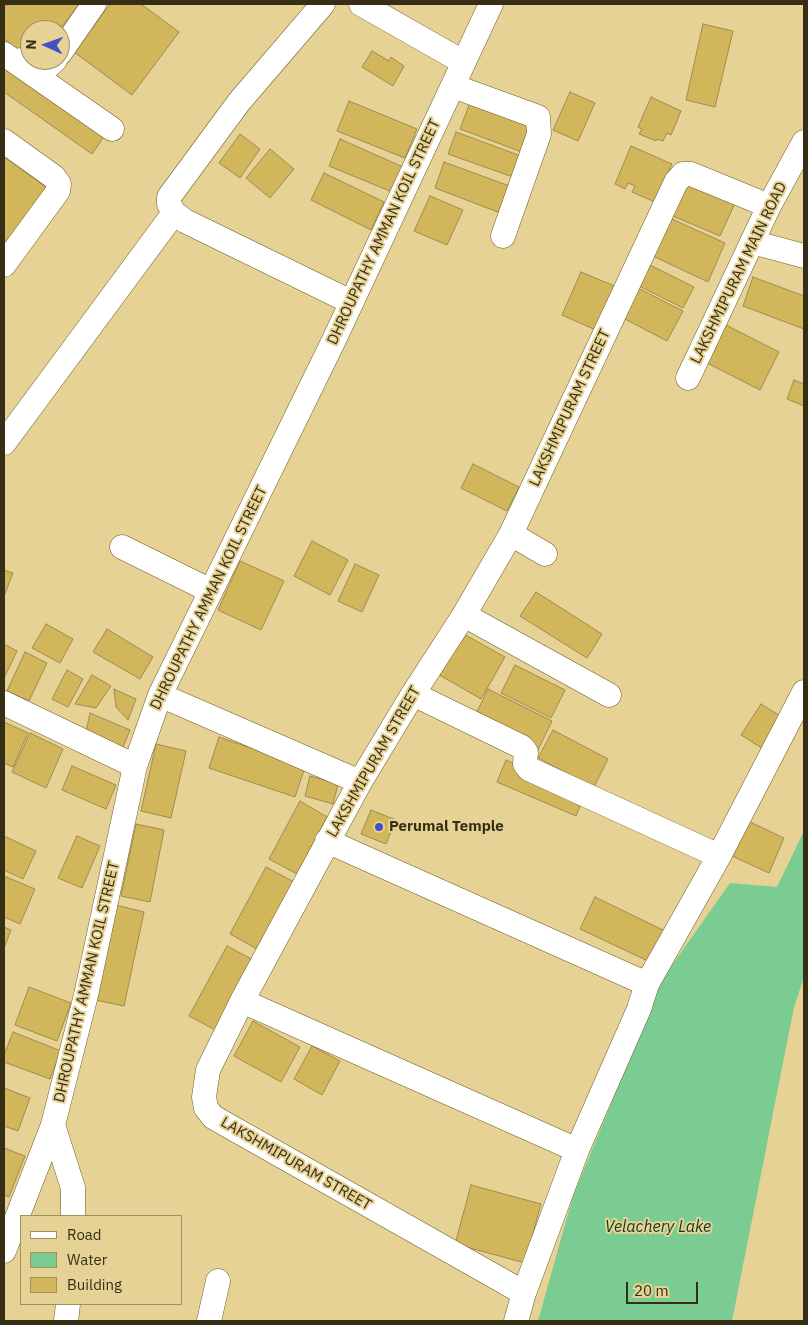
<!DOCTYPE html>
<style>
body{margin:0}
#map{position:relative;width:808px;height:1325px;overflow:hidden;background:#e5d294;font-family:"IBM Plex Sans",sans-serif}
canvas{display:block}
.frame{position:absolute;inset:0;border:5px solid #362e15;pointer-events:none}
.legend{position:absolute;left:20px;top:1215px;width:162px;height:90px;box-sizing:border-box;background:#e5d294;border:1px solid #9f9061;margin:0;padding:6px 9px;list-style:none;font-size:15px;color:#362e15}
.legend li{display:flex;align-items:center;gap:10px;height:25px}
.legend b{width:25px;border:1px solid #9f9061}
.north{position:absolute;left:20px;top:20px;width:50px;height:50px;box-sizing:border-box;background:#e5d294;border:1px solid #9f9061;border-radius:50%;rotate:272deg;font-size:14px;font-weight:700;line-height:20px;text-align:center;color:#362e15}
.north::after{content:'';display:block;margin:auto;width:18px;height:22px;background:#4351c5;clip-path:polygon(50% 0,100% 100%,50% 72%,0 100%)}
.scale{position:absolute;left:626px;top:1282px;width:72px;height:22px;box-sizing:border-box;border:2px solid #362e15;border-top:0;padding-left:6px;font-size:15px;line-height:18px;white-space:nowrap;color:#362e15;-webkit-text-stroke:4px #e5d294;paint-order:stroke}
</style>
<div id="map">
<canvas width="808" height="1325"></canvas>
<div class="frame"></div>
<ul class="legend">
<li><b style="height:6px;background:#fff"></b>Road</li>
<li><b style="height:14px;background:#7acc93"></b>Water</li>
<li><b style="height:14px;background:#d1b65b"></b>Building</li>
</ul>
<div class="north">N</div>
<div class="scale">20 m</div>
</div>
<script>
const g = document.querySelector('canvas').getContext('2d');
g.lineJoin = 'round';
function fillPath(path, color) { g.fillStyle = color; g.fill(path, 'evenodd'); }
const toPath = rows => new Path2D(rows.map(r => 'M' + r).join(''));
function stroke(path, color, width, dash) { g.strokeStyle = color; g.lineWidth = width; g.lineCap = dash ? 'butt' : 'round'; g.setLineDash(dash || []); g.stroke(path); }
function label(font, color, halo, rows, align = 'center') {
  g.font = font + ' "IBM Plex Sans",sans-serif'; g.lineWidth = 4; g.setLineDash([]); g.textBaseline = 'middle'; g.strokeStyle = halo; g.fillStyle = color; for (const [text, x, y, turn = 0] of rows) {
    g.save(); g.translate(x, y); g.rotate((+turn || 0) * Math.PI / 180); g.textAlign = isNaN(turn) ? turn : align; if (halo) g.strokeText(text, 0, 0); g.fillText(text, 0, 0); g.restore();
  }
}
fillPath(toPath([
 [804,831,804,977,794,1007,732,1321,538,1321,573,1196,663,978,730,883,777,887]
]), '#7acc93');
const building = toPath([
 [4,4,79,4,60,30,30,30,30,59,4,39,4,4],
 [110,4,141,4,179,32,132,95,74,52,110,4],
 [703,24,733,31,715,107,686,100,703,24],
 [372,51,389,61,391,57,404,66,393,86,362,67,372,51],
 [4,57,108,131,92,154,4,92,4,57],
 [570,92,595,103,578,141,553,130,570,92],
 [651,97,681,111,671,135,667,133,663,141,657,139,656,141,639,134,642,129,638,127,651,97],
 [471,100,532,122,522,152,460,129,471,100],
 [349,101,417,129,405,158,337,131,349,101],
 [456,132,521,156,513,177,448,154,456,132],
 [240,134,260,149,240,178,219,163,240,134],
 [340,139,403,167,392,192,329,166,340,139],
 [631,146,672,164,655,202,632,192,635,186,628,183,625,189,615,184,631,146],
 [270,149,294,169,270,198,246,178,270,149],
 [4,157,50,190,4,256,4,157],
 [444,162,512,187,503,214,435,188,444,162],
 [324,173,384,202,371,230,311,200,324,173],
 [687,182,735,203,720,236,673,216,687,182],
 [430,196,463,210,447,245,414,231,430,196],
 [672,219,725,243,708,282,653,256,672,219],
 [650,265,694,287,683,308,639,286,650,265],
 [581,272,617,287,598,331,562,315,581,272],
 [753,277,804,296,804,329,743,306,753,277],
 [636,287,683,311,667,341,621,317,636,287],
 [726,325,779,352,760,390,707,363,726,325],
 [794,380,804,384,804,406,787,399,794,380],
 [473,464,519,487,507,511,461,488,473,464],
 [312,541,348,560,330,595,294,576,312,541],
 [240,561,284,581,261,630,218,610,240,561],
 [355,564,379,575,362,612,338,601,355,564],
 [4,570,13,573,4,596,4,570],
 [536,592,602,634,587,658,520,616,536,592],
 [46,624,73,639,60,663,32,648,46,624],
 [107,629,153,657,140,679,93,652,107,629],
 [460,632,505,657,481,699,436,673,460,632],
 [4,644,17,651,4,678,4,644],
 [25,652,47,663,29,701,7,691,25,652],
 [515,665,565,690,551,718,501,693,515,665],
 [67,670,83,679,68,707,52,699,67,670],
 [92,675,111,686,96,708,75,704,92,675],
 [114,689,136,699,128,720,116,707,114,689],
 [488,689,552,721,537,752,473,720,488,689],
 [761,704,785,719,765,750,741,735,761,704],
 [90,713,130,730,121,752,86,732,90,713],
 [4,722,28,733,13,767,4,763,4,722],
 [553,730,608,759,594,787,538,758,553,730],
 [30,733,63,749,46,788,12,772,30,733],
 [219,737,305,767,295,797,209,768,219,737],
 [156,744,186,751,171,818,141,811,156,744],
 [506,760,585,795,576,816,497,782,506,760],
 [72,766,116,785,106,809,62,790,72,766],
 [310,776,338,784,333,804,305,796,310,776],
 [300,801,327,817,297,874,269,859,300,801],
 [371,810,396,820,386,844,361,834,371,810],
 [748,821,784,838,769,873,732,856,748,821],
 [136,824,164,830,150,902,121,896,136,824],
 [4,836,36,851,23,879,4,870,4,836],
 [77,836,100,846,82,888,58,878,77,836],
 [266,867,294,882,257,949,230,934,266,867],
 [4,876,35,889,20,924,4,917,4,876],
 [595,897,665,931,650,962,580,929,595,897],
 [116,905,144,912,124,1006,95,1000,116,905],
 [4,927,11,930,4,948,4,927],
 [227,946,257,962,219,1032,189,1016,227,946],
 [29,987,71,1003,57,1041,15,1025,29,987],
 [253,1021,300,1047,281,1082,234,1056,253,1021],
 [13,1032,61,1051,50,1079,4,1062,4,1055,13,1032],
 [312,1046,340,1061,322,1095,294,1079,312,1046],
 [4,1088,30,1098,18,1131,4,1126,4,1088],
 [4,1148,25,1156,9,1197,4,1195,4,1148],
 [471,1185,541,1204,525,1263,455,1244,471,1185]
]);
fillPath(building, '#d1b65b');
stroke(building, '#9e8b50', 1);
const minor = toPath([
 [323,4,239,102,169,197,169,204,174,213,185,221,351,302],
 [361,4,463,62],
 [60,53,94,4],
 [4,54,112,129],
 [21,60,30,66,38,69,45,69,55,60],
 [453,86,538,117,539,134,503,236],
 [4,141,54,177,59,184,58,191,4,265],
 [752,242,804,256],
 [688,378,769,206,804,142],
 [4,443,174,213],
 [511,534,545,554],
 [122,547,211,591],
 [464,615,609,695],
 [413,694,522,747,526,752,525,764,529,769,719,856],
 [160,695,360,782],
 [4,703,135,766],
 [327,841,647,984],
 [242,1001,577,1150],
 [53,1125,73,1188,73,1216],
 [4,1251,53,1125,86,995,135,766,160,695,334,340,491,4],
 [524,1293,213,1117,206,1108,204,1097,208,1070,242,1001,360,782,413,694,464,615,511,534,676,182,683,174,691,174,769,206],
 [66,1321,68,1304],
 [209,1321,218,1281],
 [516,1321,524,1293,577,1150,639,1009,647,984,719,856,804,692]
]);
stroke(minor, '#6f5d20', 25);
stroke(minor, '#fff', 24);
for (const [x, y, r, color] of [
 [379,827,5,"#4351c5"]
]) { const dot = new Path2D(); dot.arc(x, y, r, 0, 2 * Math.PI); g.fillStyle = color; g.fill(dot); stroke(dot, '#e5d294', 2); }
label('15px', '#362e15', '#e5d294', [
 ["DHROUPATHY AMMAN KOIL STREET",384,232,-65],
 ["LAKSHMIPURAM MAIN ROAD",739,273,-64],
 ["LAKSHMIPURAM STREET",570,408,-65],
 ["DHROUPATHY AMMAN KOIL STREET",209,598,-64],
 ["LAKSHMIPURAM STREET",374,762,-60],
 ["DHROUPATHY AMMAN KOIL STREET",87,982,-77],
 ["LAKSHMIPURAM STREET",296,1164,30]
]);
label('bold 15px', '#362e15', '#e5d294', [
 ["Perumal Temple",389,827]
], 'left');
label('italic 16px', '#143720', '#e5d294', [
 ["Velachery Lake",658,1227]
]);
</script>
